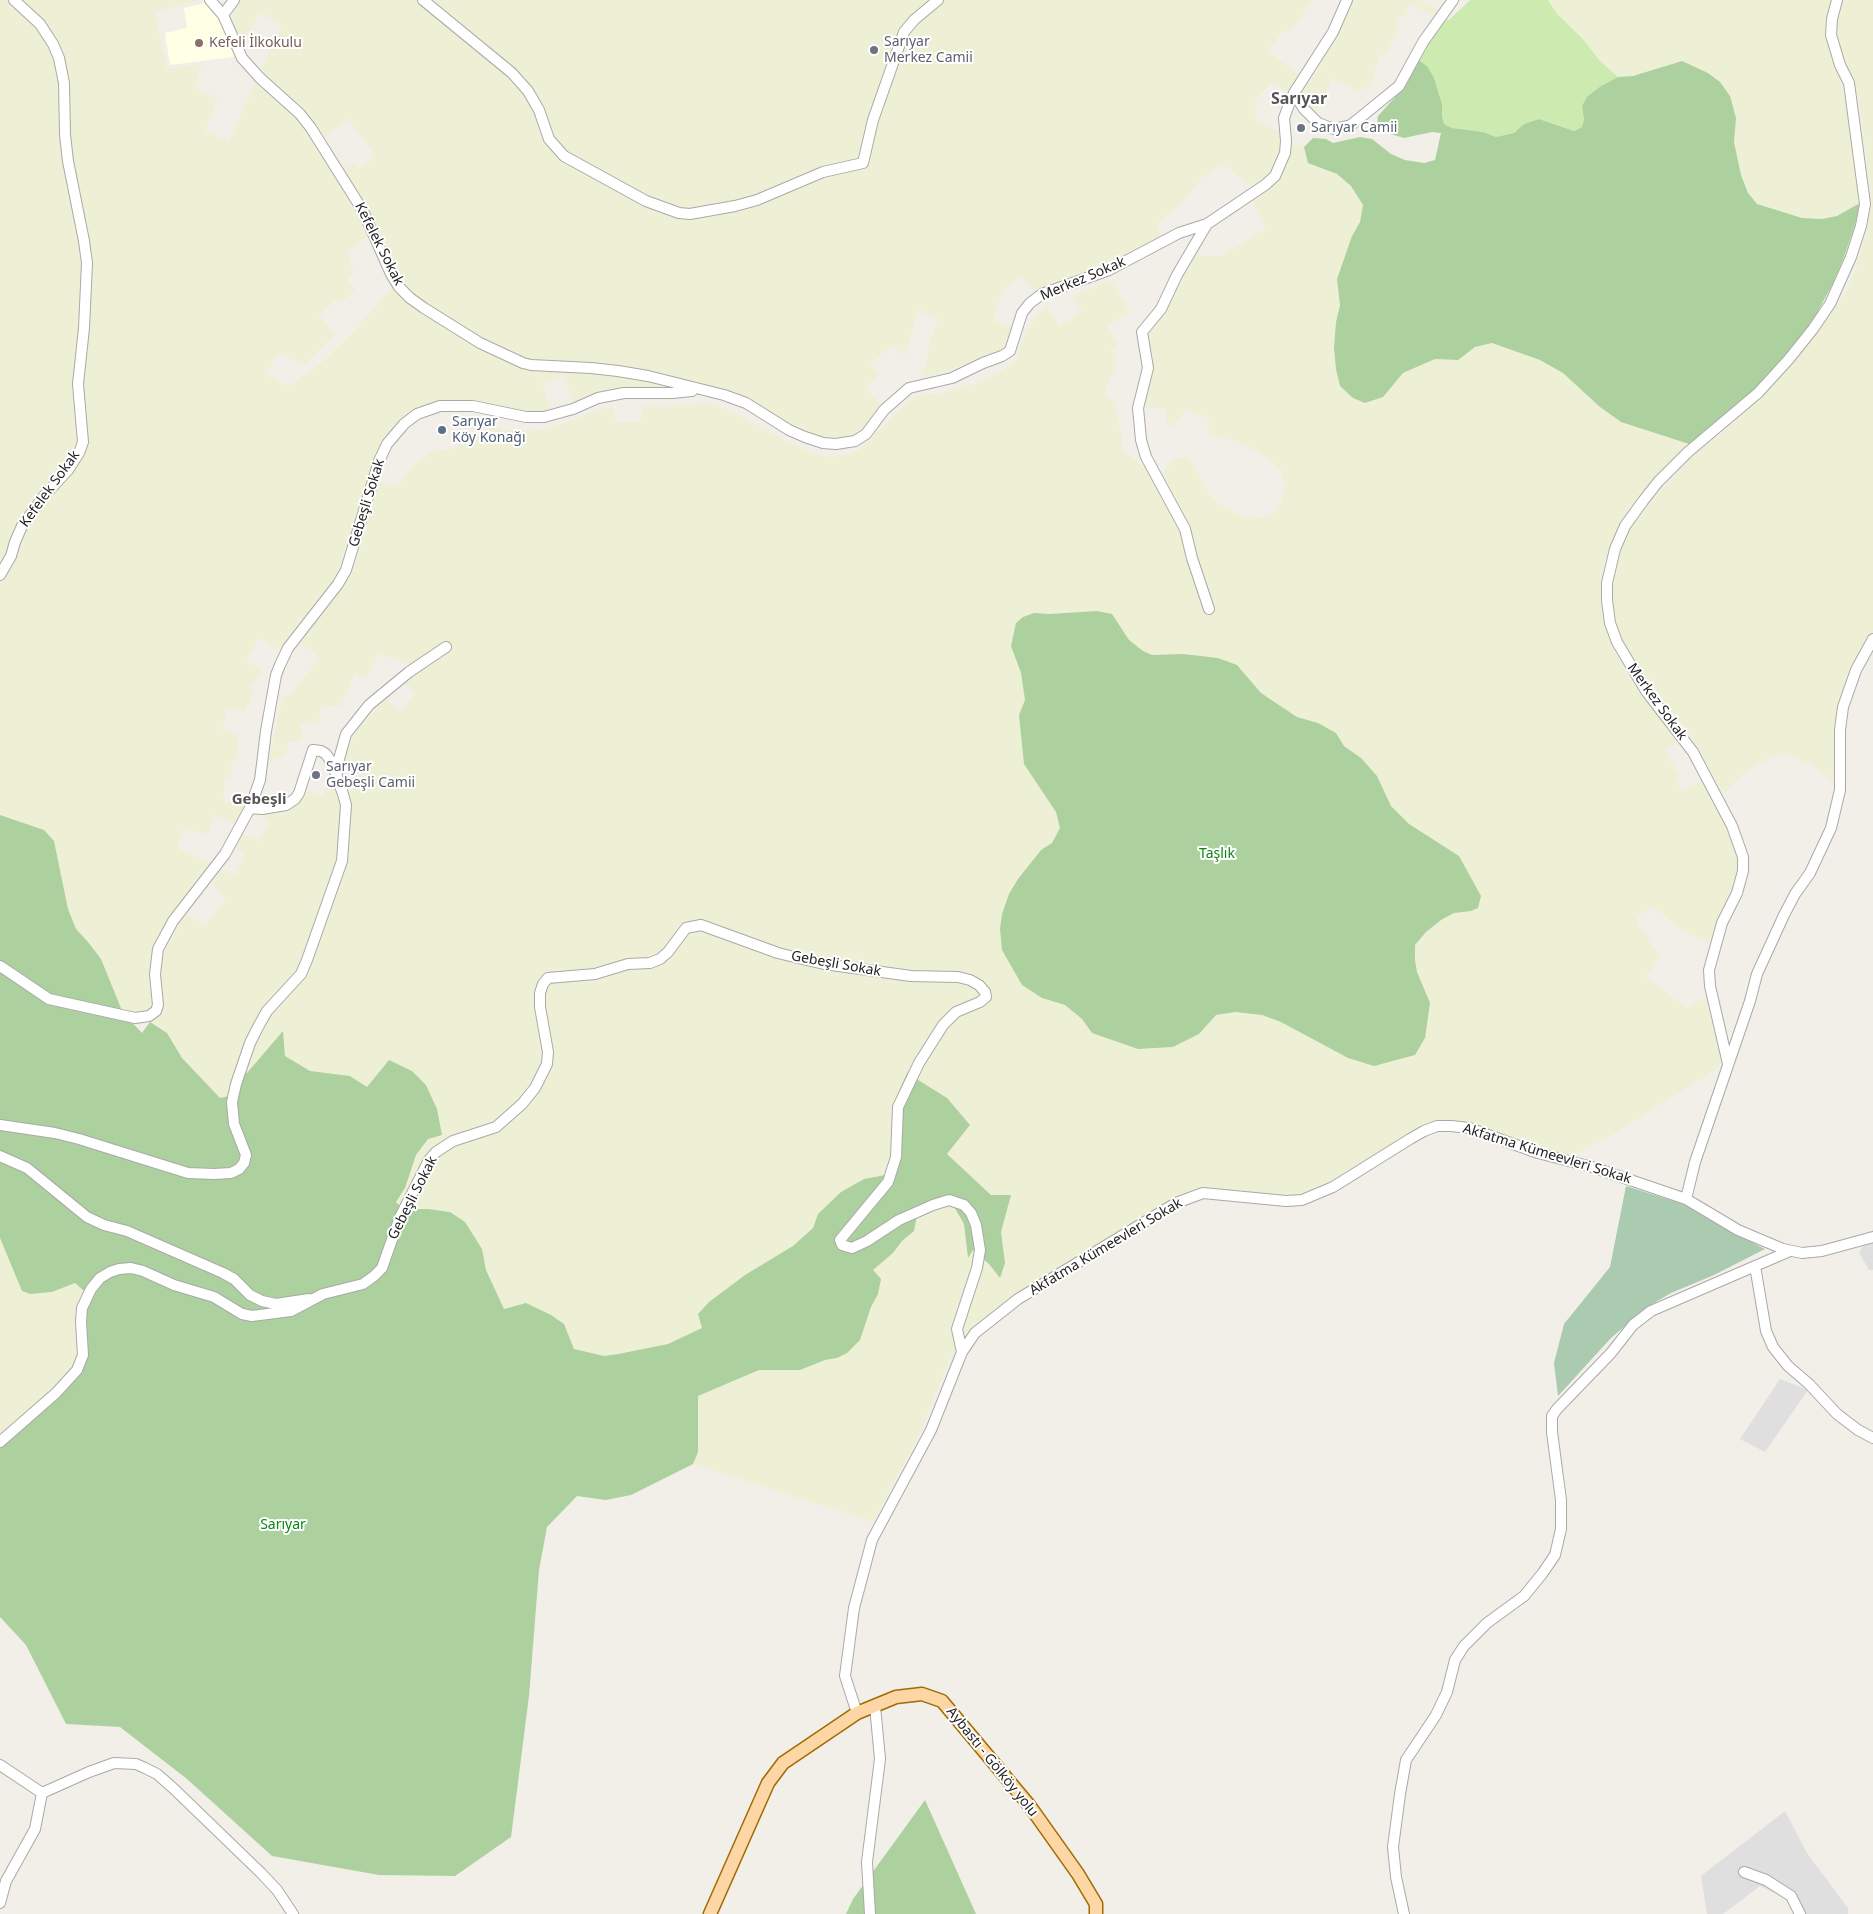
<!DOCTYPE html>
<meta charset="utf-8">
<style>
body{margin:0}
canvas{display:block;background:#f2efe9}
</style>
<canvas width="1873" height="1914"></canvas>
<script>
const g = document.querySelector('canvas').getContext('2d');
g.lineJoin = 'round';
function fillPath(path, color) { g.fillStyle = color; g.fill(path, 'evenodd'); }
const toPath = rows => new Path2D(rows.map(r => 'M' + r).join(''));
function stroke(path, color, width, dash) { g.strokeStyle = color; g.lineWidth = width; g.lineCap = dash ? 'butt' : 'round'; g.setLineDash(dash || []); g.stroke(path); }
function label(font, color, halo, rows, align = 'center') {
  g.font = font + ' "Noto Sans",sans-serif'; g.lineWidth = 4; g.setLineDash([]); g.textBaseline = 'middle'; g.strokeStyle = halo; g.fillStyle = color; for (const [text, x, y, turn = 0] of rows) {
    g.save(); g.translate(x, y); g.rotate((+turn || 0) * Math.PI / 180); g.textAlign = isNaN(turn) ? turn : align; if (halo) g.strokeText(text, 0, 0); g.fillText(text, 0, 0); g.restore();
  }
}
fillPath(toPath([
 [1873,1229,1873,1270,1869,1270,1859,1253],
 [1780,1379,1808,1390,1765,1452,1740,1439],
 [1785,1811,1807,1853,1848,1908,1848,1914,1803,1914,1802,1907,1760,1886,1723,1914,1707,1914,1701,1876]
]), '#e0dfdf');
fillPath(toPath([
 [207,3,221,18,235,53,233,57,170,65,165,33,187,28,184,8]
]), '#ffffe5');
fillPath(toPath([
 [0,0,203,0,155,12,167,69,202,64,195,88,218,98,205,131,229,141,255,82,300,121,315,142,369,235,347,252,354,272,347,281,356,289,343,301,335,300,319,316,336,334,303,366,280,353,265,373,288,386,319,365,353,332,400,278,381,234,363,200,343,170,353,164,359,169,375,155,348,119,326,137,308,116,261,69,282,25,260,13,242,44,233,27,232,20,234,10,240,0,1313,0,1289,33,1283,31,1268,51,1300,75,1287,92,1271,83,1255,101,1256,120,1280,132,1280,154,1269,173,1251,186,1222,163,1201,179,1184,201,1156,225,1162,236,1120,260,1034,292,1020,276,1002,291,993,320,1012,328,1009,342,1004,350,937,374,922,377,929,350,928,345,938,320,918,310,905,356,892,345,870,365,879,374,865,389,882,405,867,424,850,438,824,439,812,435,696,386,575,405,563,376,542,383,551,412,540,414,460,402,403,419,366,489,335,578,282,652,259,638,246,660,262,670,250,688,254,691,245,712,227,708,222,729,238,735,237,759,232,760,231,778,225,778,223,800,247,806,238,825,215,815,207,835,184,828,177,848,213,864,154,948,150,971,154,1001,153,1009,147,1014,123,1013,101,959,88,942,76,929,68,909,54,840,44,830,0,815],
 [1352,0,1421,0,1439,11,1435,16,1410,4,1403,18,1399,16,1395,25,1399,28,1386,54,1379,55,1374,76,1369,86,1359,91,1332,79,1315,115,1306,105,1302,96,1304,88,1315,75,1334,40],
 [1548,0,1832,0,1827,24,1827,42,1845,95,1860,203,1837,216,1822,219,1802,218,1757,204,1748,193,1741,175,1734,142,1736,118,1682,61,1633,76,1618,77,1600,61,1582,38,1557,14],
 [1841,0,1873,0,1873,632,1848,674,1840,698,1834,748,1838,787,1812,765,1790,755,1775,755,1745,772,1724,794,1692,738,1627,650,1616,623,1614,610,1613,591,1615,569,1622,546,1631,528,1651,502,1692,456,1723,432,1777,380,1801,353,1829,317,1846,291,1855,270,1865,236,1872,201,1858,96,1842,55,1836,35,1836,16],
 [1292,144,1304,147,1308,163,1337,174,1351,186,1363,205,1360,222,1352,236,1337,279,1340,305,1336,322,1334,348,1340,386,1394,383,1403,373,1435,359,1458,360,1475,347,1492,343,1540,360,1563,373,1600,407,1621,422,1689,444,1646,486,1622,519,1604,565,1601,582,1602,600,1606,625,1613,648,1625,670,1679,742,1665,750,1681,778,1676,780,1681,791,1703,780,1728,827,1736,851,1738,870,1734,885,1709,944,1680,929,1656,909,1650,908,1637,918,1638,924,1646,933,1653,947,1661,956,1646,977,1687,1008,1706,997,1724,1057,1719,1066,1706,1076,1618,1131,1583,1151,1571,1154,1554,1155,1452,1122,1343,1178,1297,1197,1198,1189,1183,1194,1163,1204,1014,1297,977,1324,949,1360,918,1438,873,1522,693,1464,698,1452,698,1396,759,1370,800,1370,825,1360,837,1358,860,1340,871,1307,878,1294,872,1270,893,1253,902,1241,914,1232,918,1211,933,1201,953,1205,964,1224,968,1257,973,1250,989,1264,994,1271,1005,1263,1001,1232,1011,1195,991,1196,947,1154,970,1125,907,1073,892,1107,892,1155,885,1175,818,1214,813,1228,793,1246,745,1275,709,1302,702,1328,668,1344,604,1356,574,1349,564,1324,526,1303,504,1309,486,1270,482,1249,450,1212,428,1209,403,1209,396,1202,405,1188,416,1155,428,1139,437,1109,426,1085,412,1071,389,1060,367,1087,350,1076,310,1071,285,1056,283,1032,229,1096,220,1098,182,1058,167,1033,150,1022,157,1015,163,1003,159,968,162,955,186,913,204,926,226,899,212,885,221,870,235,875,245,854,235,848,243,834,258,841,270,821,259,813,282,812,293,808,308,790,322,796,330,781,352,792,365,776,344,759,346,748,355,733,385,699,401,711,415,693,404,684,412,679,406,662,378,654,367,678,355,673,341,706,322,707,319,721,301,725,302,741,288,742,287,754,269,762,280,706,285,695,293,692,320,658,300,642,345,584,354,569,379,482,396,487,414,465,431,452,450,449,466,443,480,431,495,428,514,431,540,430,572,421,592,412,613,406,616,422,640,422,643,406,667,407,686,404,708,403,735,413,790,443,813,453,829,457,849,454,859,450,904,406,915,397,940,393,973,384,1002,371,1016,361,1021,343,1028,329,1036,316,1046,306,1060,326,1081,312,1073,296,1112,280,1130,313,1107,326,1118,345,1111,350,1117,362,1104,395,1115,401,1124,452,1144,467,1162,475,1172,459,1187,457,1193,463,1208,493,1217,503,1242,516,1261,518,1276,511,1283,498,1284,484,1281,471,1268,458,1240,442,1209,435,1207,430,1210,421,1203,416,1197,415,1188,409,1171,427,1167,426,1165,408,1147,409,1145,404,1147,341,1148,333,1164,315,1196,253,1204,256,1220,256,1266,229,1252,201,1284,170,1290,155],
 [1069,612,1082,612,1122,628,1129,640,1143,651,1152,655,1183,654,1218,658,1237,665,1261,693,1297,717,1318,723,1336,733,1344,746,1361,758,1377,776,1391,806,1409,824,1459,856,1481,896,1471,911,1454,913,1441,920,1426,932,1415,945,1415,960,1417,972,1430,1003,1427,1018,1348,1058,1281,1022,1262,1015,1235,1012,1216,1015,1199,1034,1173,1047,1160,1047,1092,1033,1082,1019,1065,1005,1042,998,1022,985,1014,970,1018,879,1041,850,1052,843,1060,828,1056,812,1024,764,1019,715,1025,700,1021,673,1011,646,1016,623,1034,613,1049,614],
 [0,1238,22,1291,52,1292,75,1283,84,1291,76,1308,79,1347,77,1360,67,1379,0,1436]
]), '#eef0d5');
fillPath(toPath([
 [1470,0,1548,0,1557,14,1582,38,1600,61,1618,77,1601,86,1582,106,1584,120,1582,127,1574,131,1539,119,1524,124,1514,133,1496,137,1483,132,1452,128,1444,124,1442,116,1442,104,1434,78,1418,60,1423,50,1445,19,1449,20]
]), '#cdebb0');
fillPath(toPath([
 [1418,60,1427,66,1434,78,1442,104,1442,116,1444,124,1452,128,1483,132,1496,137,1514,133,1524,124,1539,119,1574,131,1582,127,1584,120,1582,106,1587,97,1601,86,1618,77,1633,76,1682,61,1708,73,1720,82,1730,96,1736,118,1734,142,1741,175,1748,193,1757,204,1802,218,1822,219,1837,216,1860,203,1855,225,1844,257,1833,283,1815,317,1797,341,1760,385,1689,444,1621,422,1600,407,1563,373,1540,360,1492,343,1475,347,1458,360,1435,359,1403,373,1383,397,1365,403,1353,398,1340,386,1336,369,1334,348,1336,322,1340,305,1337,279,1352,236,1360,222,1363,205,1351,186,1337,174,1308,163,1304,147,1313,138,1326,139,1333,143,1360,137,1372,139,1391,154,1405,160,1424,163,1435,160,1441,133,1432,132,1404,138,1384,132,1377,125,1378,116,1406,85],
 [1097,611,1112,614,1129,640,1143,651,1152,655,1183,654,1218,658,1237,665,1261,693,1297,717,1318,723,1336,733,1344,746,1361,758,1377,776,1391,806,1409,824,1459,856,1481,896,1478,908,1471,911,1454,913,1441,920,1426,932,1415,945,1415,960,1417,972,1430,1003,1425,1038,1415,1055,1374,1066,1348,1058,1281,1022,1262,1015,1235,1012,1216,1015,1199,1034,1173,1047,1138,1049,1092,1033,1082,1019,1065,1005,1042,998,1022,985,1002,950,1000,929,1002,914,1009,894,1018,879,1041,850,1052,843,1060,828,1056,812,1024,764,1019,715,1025,700,1021,673,1011,646,1016,623,1023,617,1034,613,1049,614],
 [0,815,44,830,54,841,68,909,76,929,88,942,101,959,123,1013,142,1033,150,1022,167,1033,182,1058,220,1098,229,1096,236,1071,247,1073,283,1031,285,1056,310,1071,350,1076,367,1087,389,1060,412,1071,426,1085,437,1109,442,1135,428,1139,416,1155,405,1188,396,1202,403,1209,428,1209,450,1212,465,1222,482,1249,486,1270,504,1309,526,1303,551,1315,564,1324,574,1349,604,1356,618,1354,668,1344,702,1328,698,1314,709,1302,745,1275,793,1246,813,1228,818,1214,841,1192,864,1179,885,1175,892,1155,892,1107,907,1073,947,1098,970,1125,947,1154,991,1195,1011,1195,1001,1232,1005,1263,1000,1278,989,1264,973,1250,968,1258,964,1224,953,1205,944,1200,918,1211,914,1231,902,1241,893,1253,873,1270,881,1279,878,1294,871,1307,860,1340,847,1353,837,1358,825,1360,800,1370,759,1370,698,1396,698,1452,693,1464,631,1495,606,1500,577,1496,547,1527,539,1570,529,1696,511,1837,455,1876,379,1875,272,1856,187,1779,120,1727,66,1724,26,1645,0,1617,0,1436,67,1379,77,1360,79,1347,76,1308,84,1291,75,1283,52,1292,30,1294,22,1291,0,1238],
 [925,1800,976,1914,846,1914,853,1899]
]), '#add19e');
fillPath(toPath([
 [1626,1186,1686,1205,1724,1228,1765,1249,1714,1275,1671,1293,1647,1307,1611,1338,1558,1396,1554,1363,1564,1324,1610,1267]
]), '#aacbaf');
const minor = toPath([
 [210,0,223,15,242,58,260,78,300,114,311,128,363,211,391,274,399,287,410,298,424,308,480,343,523,363,531,365,591,368,618,371,648,376,724,395,746,403,789,430,805,437,823,443,836,444,855,441,866,434,884,410,909,388,952,378,983,363,1002,356,1010,351,1022,313,1030,303,1042,294,1109,270,1179,233,1207,224,1265,185,1275,176,1285,153,1286,141,1284,118,1288,107,1294,93,1333,32,1347,0],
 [423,0,512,73,528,91,539,110,549,139,564,156,646,201,679,213,690,214,735,206,757,200,823,172,863,163,873,120,904,32,914,20,938,0],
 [223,15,234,0],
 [1294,93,1304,109,1318,123,1334,129,1351,125,1399,86,1423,42,1453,0],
 [1207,224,1177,275,1161,309,1142,332,1148,368,1138,408,1141,440,1146,457,1185,529,1192,558,1209,609],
 [0,575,11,556,15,542,22,526,44,496,68,470,79,453,83,442,78,384,84,328,87,263,84,241,68,161,65,135,64,83,59,58,53,44,40,24,14,0],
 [337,773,339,759,346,734,369,705,409,672,446,647],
 [0,966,49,999,135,1018,149,1016,156,1011,158,1005,155,974,158,949,173,921,225,854,250,808,260,780,266,731,276,675,280,665,288,648,338,584,346,570,379,461,387,444,404,424,417,414,440,406,473,406,526,417,544,417,573,409,598,398,624,393,672,393,692,391],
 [1728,1064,1710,986,1709,970,1722,923,1737,893,1743,871,1743,857,1732,826,1693,752,1646,691,1617,642,1610,623,1607,600,1607,583,1615,549,1625,526,1643,501,1658,482,1688,452,1758,393,1789,359,1813,329,1830,304,1851,257,1861,226,1865,204,1849,83,1840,65,1831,35,1832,19,1837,0],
 [0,1125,55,1133,79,1139,188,1173,214,1174,231,1173,239,1169,244,1163,246,1155,234,1124,232,1102,236,1084,250,1043,258,1027,267,1011,301,974,307,960,342,861,346,805,343,794,332,763,326,754,321,751,313,750,299,793,295,799,286,805,262,809,250,808],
 [0,1156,27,1168,87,1217,104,1225,127,1231,223,1273,234,1279,250,1295,262,1301,276,1304,309,1299],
 [1686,1199,1695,1162,1750,1001,1757,974,1784,915,1795,894,1810,873,1831,828,1840,790,1840,730,1843,707,1856,670,1873,639],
 [1755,1266,1766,1331,1773,1347,1788,1366,1809,1384,1837,1414,1858,1430,1873,1438],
 [0,1442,56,1393,77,1370,83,1355,81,1322,82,1308,91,1289,100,1278,110,1272,119,1269,131,1268,143,1271,174,1285,214,1297,242,1314,252,1316,291,1311,323,1294,363,1284,374,1276,382,1268,400,1217,429,1160,436,1152,453,1141,496,1127,522,1104,535,1088,547,1064,548,1052,540,1007,540,993,543,984,548,978,595,974,628,964,650,963,660,959,668,952,686,928,701,925,778,953,798,958,824,964,911,976,958,977,970,980,979,985,985,992,986,997,980,1002,956,1012,943,1025,919,1063,898,1107,896,1157,888,1182,840,1240,842,1245,852,1248,867,1241,899,1220,933,1205,949,1200,964,1205,971,1213,976,1225,980,1250,977,1268,957,1329,962,1352],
 [857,1713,845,1676,854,1608,872,1540,931,1430,962,1352,975,1333,1018,1299,1176,1203,1203,1193,1286,1201,1302,1200,1333,1187,1410,1139,1424,1131,1437,1126,1451,1126,1469,1128,1538,1153,1592,1167,1686,1199,1738,1230,1783,1249,1802,1253,1822,1251,1873,1237],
 [0,1765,42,1793],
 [42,1793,89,1772,114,1763,136,1764,145,1768,157,1774,173,1788,261,1873,277,1890,293,1914],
 [1744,1872,1766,1880,1791,1896,1800,1914],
 [0,1903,6,1881,35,1829,42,1793],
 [870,1914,867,1862,880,1759,875,1706],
 [1404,1914,1396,1877,1393,1847,1400,1794,1406,1760,1436,1715,1447,1692,1455,1660,1464,1646,1487,1623,1524,1596,1542,1574,1555,1555,1561,1529,1561,1500,1552,1432,1552,1416,1557,1409,1611,1353,1633,1325,1651,1311,1790,1251]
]);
const major = toPath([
 [710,1914,768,1783,783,1763,857,1713,896,1697,922,1694,942,1701,1029,1805,1078,1874,1096,1904,1096,1914]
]);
stroke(minor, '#a9a9a9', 12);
stroke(major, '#a06b00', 15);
stroke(minor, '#fff', 10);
stroke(major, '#fcd6a4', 12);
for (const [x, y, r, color] of [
 [199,43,5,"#8d6e63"],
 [874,50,5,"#6b7280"],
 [1301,128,5,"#6b7280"],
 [442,430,5,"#5c6f8a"],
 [316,775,5,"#6b7280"]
]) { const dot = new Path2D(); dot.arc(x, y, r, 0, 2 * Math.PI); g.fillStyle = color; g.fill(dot); stroke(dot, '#fff', 2); }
label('14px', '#5b616d', '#fff', [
 ["Sarıyar",884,42],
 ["Merkez Camii",884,58],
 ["Sarıyar Camii",1311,128],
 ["Sarıyar",326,767],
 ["Gebeşli Camii",326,783]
], 'left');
label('14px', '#785e54', '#fff', [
 ["Kefeli İlkokulu",209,43]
], 'left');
label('14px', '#222', '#fff', [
 ["Kefelek Sokak",379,244,63],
 ["Merkez Sokak",1083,279,-23],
 ["Kefelek Sokak",50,489,-54],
 ["Gebeşli Sokak",367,503,-73],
 ["Merkez Sokak",1657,702,54],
 ["Gebeşli Sokak",836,964,10],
 ["Akfatma Kümeevleri Sokak",1547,1154,17],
 ["Gebeşli Sokak",413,1198,-63],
 ["Akfatma Kümeevleri Sokak",1106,1247,-31],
 ["Aybastı - Gölköy yolu",992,1762,51]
]);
label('14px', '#4e5e75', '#fff', [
 ["Sarıyar",452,422],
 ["Köy Konağı",452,438]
], 'left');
label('14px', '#0c8416', '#fff', [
 ["Taşlık",1217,854],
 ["Sarıyar",283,1525]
]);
label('bold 15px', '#555', '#fff', [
 ["Gebeşli",259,800]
]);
label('bold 16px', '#555', '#fff', [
 ["Sarıyar",1299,99]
]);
</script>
